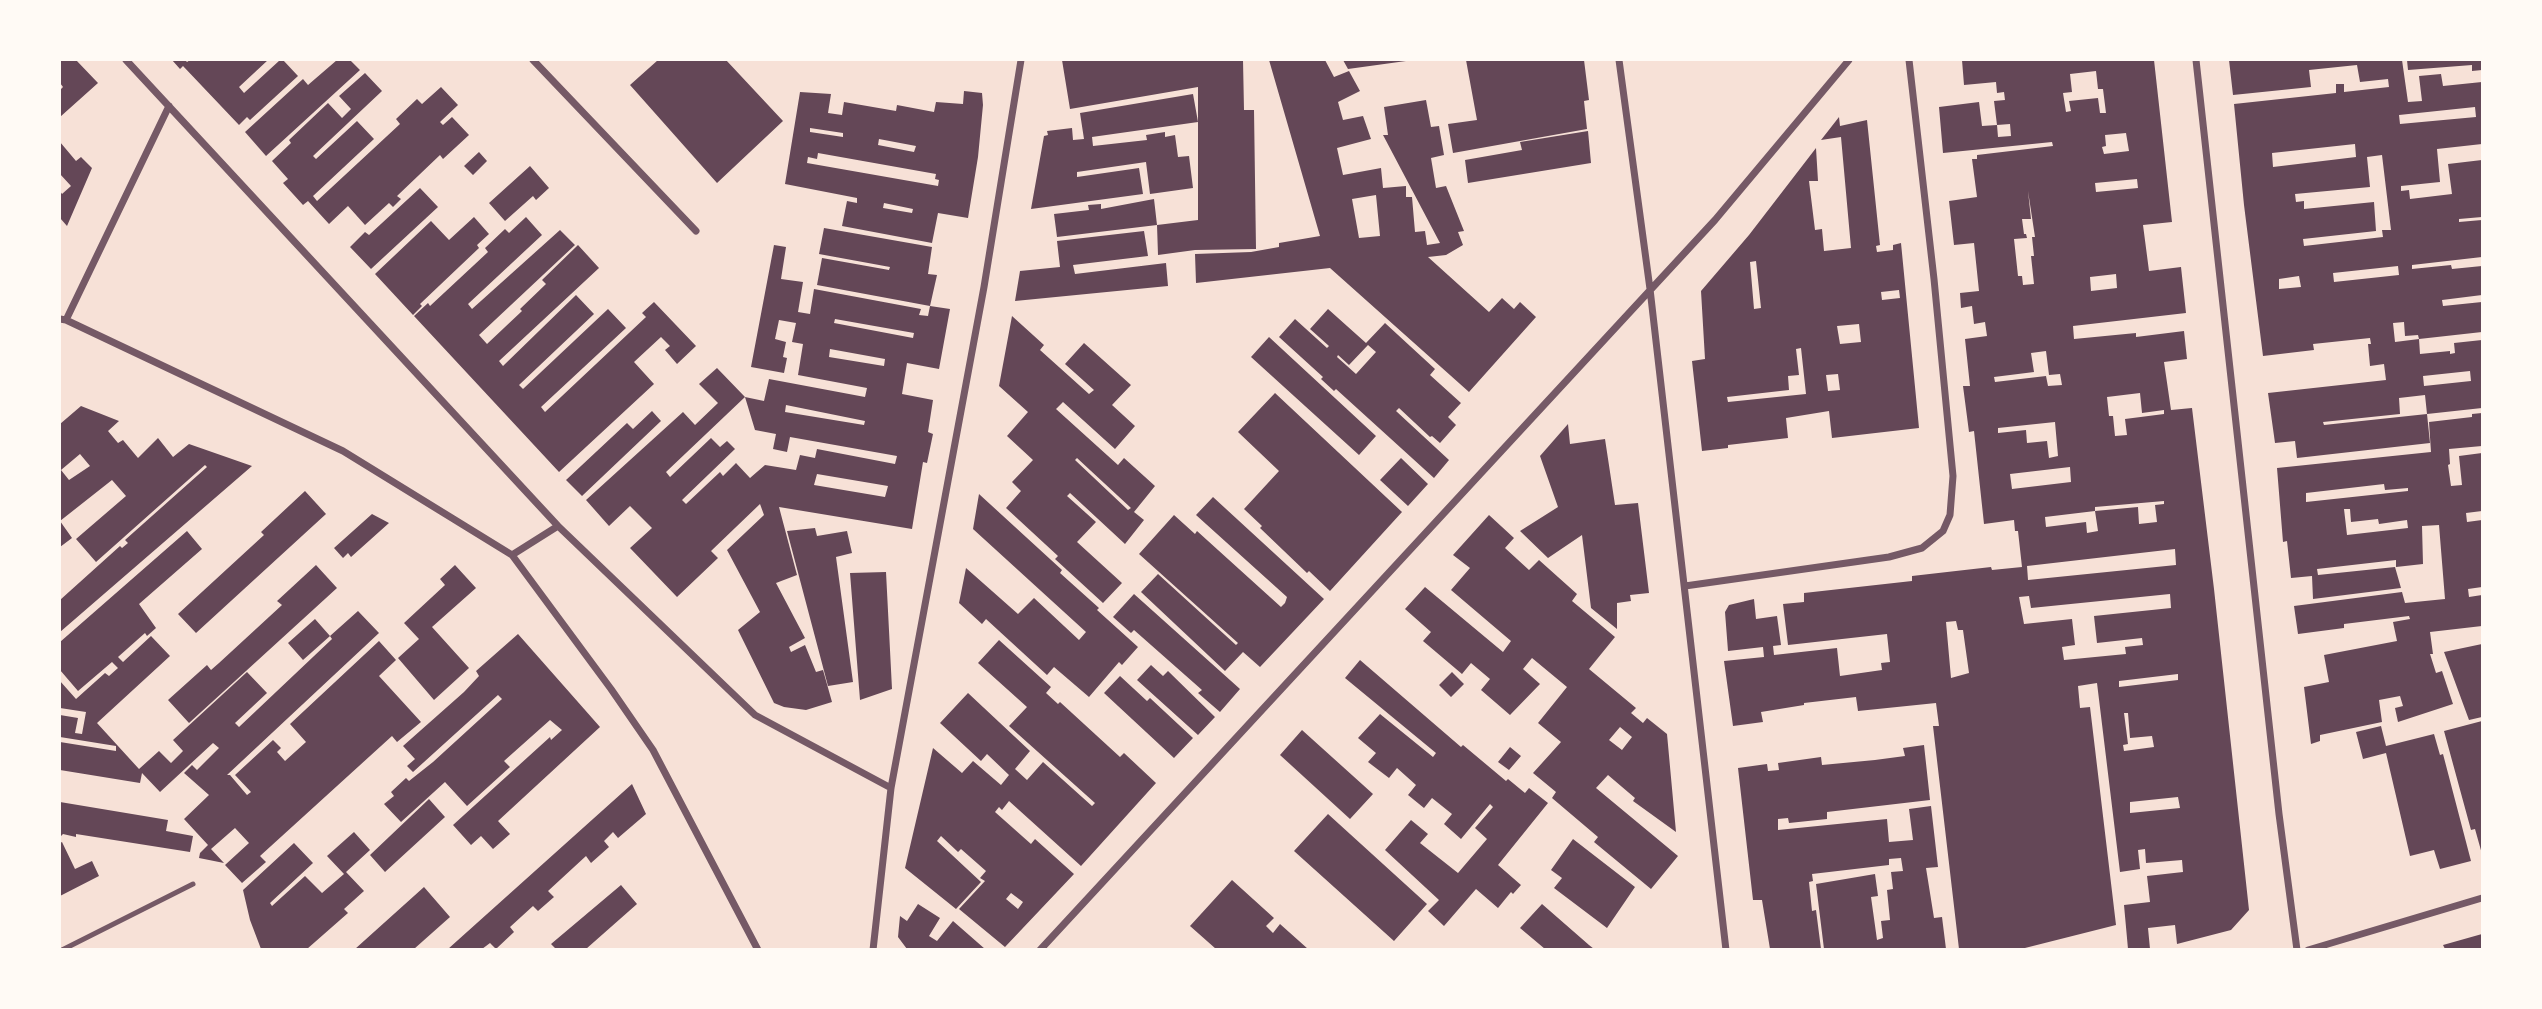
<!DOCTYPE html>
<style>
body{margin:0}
#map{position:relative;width:2542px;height:1009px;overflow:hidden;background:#f7e1d7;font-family:"DejaVu Sans",sans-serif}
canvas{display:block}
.frame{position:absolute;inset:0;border:61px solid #fffaf5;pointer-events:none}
</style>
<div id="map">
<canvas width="2542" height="1009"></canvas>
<div class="frame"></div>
</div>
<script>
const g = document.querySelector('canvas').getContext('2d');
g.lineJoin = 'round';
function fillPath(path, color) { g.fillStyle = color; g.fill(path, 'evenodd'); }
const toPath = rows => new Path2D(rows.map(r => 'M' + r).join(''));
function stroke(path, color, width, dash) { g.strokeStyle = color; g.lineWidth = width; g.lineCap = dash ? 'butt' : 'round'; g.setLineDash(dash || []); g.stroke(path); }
fillPath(toPath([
 [61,60,76,60,98,83,60,117,60,90,63,87,60,83],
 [172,60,185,60,187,62,190,60,268,60,239,87,244,93,280,60,283,60,298,76,250,120,247,117,239,125,183,66,180,69],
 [337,60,350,60,360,70,266,156,245,132,303,79,308,85],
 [658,60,726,60,783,121,717,183,630,85],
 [1062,60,1243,60,1244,110,1254,110,1256,249,1195,250,1158,255,1157,225,1198,220,1198,122,1092,137,1093,146,1147,140,1146,135,1165,132,1165,137,1175,135,1178,157,1189,156,1193,188,1150,194,1146,162,1077,172,1077,177,1139,168,1143,194,1031,209,1044,136,1048,135,1047,131,1072,128,1073,140,1084,139,1080,113,1193,94,1198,122,1198,87,1070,109],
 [1269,60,1325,60,1334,77,1349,71,1360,91,1338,102,1343,120,1363,116,1371,139,1337,148,1343,175,1381,168,1383,188,1406,186,1406,197,1412,197,1415,232,1425,231,1427,245,1440,243,1383,135,1388,135,1384,107,1426,100,1431,127,1439,126,1444,155,1431,158,1436,188,1446,186,1464,231,1458,232,1463,245,1446,255,1428,257,1489,312,1502,298,1514,309,1520,302,1536,317,1469,392,1330,268,1196,283,1195,254,1251,252,1279,247,1279,243,1320,236],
 [1376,195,1380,236,1359,238,1352,199],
 [1343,60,1406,60,1406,61,1348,69],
 [1466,60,1584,60,1589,100,1584,101,1587,129,1453,153,1448,124,1477,120],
 [1962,60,2154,60,2172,222,2143,225,2149,271,2181,267,2186,313,2073,326,2074,339,2136,333,2136,337,2184,331,2187,359,2164,362,2171,410,2192,408,2214,589,2249,910,2231,930,2177,944,2175,925,2148,928,2150,949,2128,949,2124,905,2150,902,2147,876,2183,872,2182,860,2146,863,2145,849,2138,850,2140,869,2120,872,2097,683,2078,686,2080,708,2090,707,2116,925,2021,949,1959,949,1933,726,1939,726,1936,703,1858,711,1856,697,1804,703,1804,705,1761,712,1763,722,1733,726,1724,661,1764,657,1763,647,1728,651,1725,612,1729,605,1754,599,1756,619,1777,616,1781,645,1773,646,1774,655,1837,648,1840,676,1882,670,1881,663,1890,662,1887,634,1788,645,1783,604,1804,602,1804,593,1912,581,1912,576,1991,567,1992,570,2022,567,2018,531,2015,531,2014,520,1984,524,1974,431,1969,432,1963,386,1970,386,1965,339,1987,336,1985,322,1974,324,1972,306,1961,308,1960,293,1979,291,1974,243,1954,245,1949,201,1977,197,1972,159,1977,159,1977,155,2053,146,2052,142,1943,153,1939,107,1979,102,1982,126,1997,125,1998,137,2011,136,2010,124,1997,125,1994,101,2005,100,2004,92,1997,93,1996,82,1964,85],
 [2096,71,2098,89,2103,89,2106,113,2100,113,2098,98,2069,101,2071,111,2066,112,2063,93,2072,92,2070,74],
 [2126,133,2129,151,2104,154,2102,147,2106,146,2105,135],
 [2137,179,2138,188,2096,192,2095,183],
 [2028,191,2035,237,2032,237,2034,256,2031,256,2034,284,2023,285,2022,276,2018,276,2014,239,2027,238,2026,234,2024,234,2022,219,2031,219],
 [2116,274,2117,288,2091,291,2090,277],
 [2046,351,2049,375,2060,374,2062,385,2048,386,2046,376,1995,382,1994,377,2034,372,2031,353],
 [2140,393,2142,413,2164,410,2164,414,2125,419,2127,435,2115,436,2113,416,2109,416,2107,397],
 [2055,422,2058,456,2049,458,2047,441,2027,443,2026,430,1998,433,1998,428],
 [2070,467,2071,482,2012,489,2010,474],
 [2164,501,2164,504,2155,505,2157,522,2139,524,2138,507,2095,511,2095,507],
 [2095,511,2098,531,2087,533,2086,522,2046,527,2045,517],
 [2175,549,2176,565,2028,580,2027,566],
 [2170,594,2171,608,2094,616,2097,643,2142,638,2143,645,2125,647,2126,654,2064,660,2062,647,2075,645,2072,619,2024,624,2019,597,2029,596,2031,608],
 [1956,621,1958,630,1963,630,1969,673,1951,678,1946,622],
 [2178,674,2178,680,2119,687,2119,681],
 [2124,713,2128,713,2130,738,2152,736,2154,747,2124,751,2123,745,2128,744],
 [2178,797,2180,808,2130,813,2130,802],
 [2229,60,2402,60,2408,102,2422,101,2419,76,2441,74,2443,86,2482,82,2482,144,2437,149,2440,182,2401,186,2401,191,2409,190,2410,199,2452,194,2448,164,2482,160,2482,217,2459,219,2459,222,2482,220,2482,257,2412,265,2412,269,2451,265,2452,269,2482,266,2482,295,2442,300,2443,306,2482,302,2482,332,2419,339,2418,335,2405,336,2404,322,2393,323,2395,342,2419,339,2420,354,2450,351,2450,354,2455,353,2454,343,2482,340,2482,408,2427,414,2425,395,2399,398,2400,414,2323,422,2324,425,2427,414,2430,443,2297,458,2295,441,2275,443,2268,393,2386,380,2384,364,2370,366,2368,344,2371,344,2370,338,2313,344,2314,350,2263,356,2244,205,2234,104,2336,93,2336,84,2344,84,2344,92,2389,87,2388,79,2360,82,2357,65,2309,70,2311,87,2233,95],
 [2475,107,2476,117,2400,124,2399,115],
 [2355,144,2356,157,2273,167,2272,153],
 [2382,155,2391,230,2382,230,2383,237,2304,246,2303,239,2376,231,2374,202,2304,209,2304,201,2296,202,2295,194,2370,187,2367,157],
 [2398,266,2399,275,2334,282,2333,273],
 [2299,276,2301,287,2279,289,2279,279],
 [2470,371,2471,381,2424,386,2423,376],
 [2407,60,2482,60,2482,70,2472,71,2472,65,2408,70],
 [365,73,382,91,313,156,316,159,357,121,374,139,313,196,317,201,400,124,396,119,417,99,422,104,441,87,458,105,440,122,443,125,452,117,469,135,443,159,440,155,397,196,401,199,393,207,389,203,365,225,348,206,329,224,308,201,303,205,283,183,288,179,272,161,291,143,289,140,328,103,342,118,351,109,339,96],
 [964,91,982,93,983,105,978,157,968,218,938,213,932,243,842,226,847,201,857,203,857,198,785,184,800,92,831,94,828,113,842,115,844,102,896,111,897,105,934,112,936,102,963,104],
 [810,128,843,133,843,137,810,132],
 [879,139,916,146,914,152,878,145],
 [818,153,936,174,935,179,939,180,938,186,807,163,808,157,817,159],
 [884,203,913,209,912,213,883,208],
 [1839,117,1840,126,1867,120,1880,245,1876,246,1877,252,1893,250,1893,245,1901,243,1919,428,1832,438,1829,411,1786,418,1788,438,1728,445,1728,448,1702,451,1692,361,1705,359,1701,291,1749,235,1816,148,1818,181,1809,181,1815,230,1822,229,1824,251,1851,248,1841,137,1821,140],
 [1756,261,1761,308,1754,309,1750,262],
 [1899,290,1900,298,1882,300,1881,292],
 [1859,324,1861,342,1840,344,1837,326],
 [1801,348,1806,394,1728,402,1727,397,1789,390,1788,376,1799,375,1796,349],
 [1838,374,1840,390,1828,391,1826,375],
 [1588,131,1591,163,1468,183,1465,160,1522,150,1520,142],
 [60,142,76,161,81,157,92,168,67,226,60,218,60,191,62,194,71,186,60,174],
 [479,152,487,161,473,175,464,166],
 [530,166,549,188,536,200,533,196,505,221,489,203],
 [420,188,438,207,371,269,350,247,365,232,369,235],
 [1154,199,1157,225,1057,237,1054,214,1089,210,1088,205,1101,204,1101,209],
 [474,217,489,234,477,245,479,248,420,304,422,306,413,315,375,274,431,221,449,240],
 [526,217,542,235,468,304,472,309,560,230,575,245,479,335,487,344,522,311,520,309,546,284,542,280,578,245,599,268,499,361,503,366,576,295,594,314,519,385,523,389,608,309,626,328,541,407,545,412,646,317,642,313,654,302,696,346,677,364,665,350,670,346,661,337,634,362,654,384,559,472,414,316,428,303,430,306,488,252,485,248,505,229,509,233],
 [824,228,932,247,928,274,937,275,930,306,817,285,822,258,889,270,890,267,819,254],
 [1144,231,1148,256,1073,265,1075,274,1166,263,1168,286,1015,301,1020,271,1060,267,1057,241],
 [774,245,786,247,781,279,803,282,798,312,810,314,814,289,921,309,919,315,928,316,930,306,950,309,939,369,907,363,902,394,933,400,928,432,933,434,927,463,923,462,912,529,779,507,797,575,776,583,805,638,789,647,791,652,805,645,816,672,823,670,832,702,806,710,784,707,774,703,738,630,760,612,727,550,764,515,760,504,711,551,718,558,677,597,630,548,652,528,630,506,609,526,586,500,683,412,695,425,718,403,699,384,717,368,745,397,666,472,670,477,711,438,720,447,727,441,735,449,682,500,686,504,720,472,723,476,736,463,750,478,765,465,796,470,800,455,815,458,817,449,895,464,897,456,790,437,787,452,773,449,776,434,755,430,745,397,764,401,769,379,865,397,867,388,798,375,803,344,792,342,796,323,779,320,775,339,786,342,783,357,787,358,784,373,751,367],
 [835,319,914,333,913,338,834,323],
 [830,349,885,359,884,366,829,357],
 [786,405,865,421,864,425,785,412],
 [817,474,888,486,885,497,814,485],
 [1328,309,1366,343,1385,323,1435,369,1430,375,1461,403,1448,417,1456,425,1440,443,1432,436,1430,437,1399,408,1396,411,1449,460,1434,478,1336,389,1334,391,1321,379,1323,377,1279,337,1295,319,1327,348,1329,346,1310,329],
 [1368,345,1376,352,1356,374,1337,357,1338,355,1349,365],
 [1012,316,1044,345,1040,350,1089,394,1094,390,1065,364,1084,343,1131,385,1112,405,1135,426,1115,449,1063,402,1056,409,1118,465,1124,458,1155,486,1134,512,1144,520,1125,544,1070,493,1067,496,1096,522,1077,542,1122,583,1103,603,1055,559,1058,556,1006,508,1021,491,1012,482,1033,460,1007,436,1028,412,999,386],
 [1077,458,1131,508,1128,510,1075,460],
 [1269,337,1376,436,1359,455,1251,357],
 [1275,393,1402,512,1330,591,1309,571,1307,573,1260,528,1262,526,1244,509,1279,471,1238,432],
 [81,406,119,421,108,431,118,443,123,440,138,458,158,438,173,457,189,444,252,466,60,632,60,600,120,546,122,548,128,543,125,540,207,467,205,465,96,562,76,539,126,496,112,480,60,521,60,424],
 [80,454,90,466,69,480,61,470],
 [652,411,661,421,582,496,566,480,627,423,633,429],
 [2482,413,2482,446,2449,449,2450,464,2448,465,2451,486,2462,485,2459,456,2482,453,2482,511,2466,513,2467,522,2482,520,2482,587,2468,589,2469,597,2482,595,2482,626,2430,632,2433,654,2430,654,2436,673,2442,671,2453,704,2398,722,2395,708,2403,706,2400,696,2379,700,2382,722,2320,735,2320,741,2311,744,2304,687,2329,682,2324,655,2397,641,2393,622,2410,619,2409,616,2344,624,2344,628,2298,634,2294,606,2402,592,2405,603,2445,599,2439,525,2422,526,2423,564,2396,567,2396,560,2317,569,2318,575,2395,567,2401,588,2313,599,2312,576,2291,578,2287,541,2283,542,2277,468,2431,452,2429,422,2472,417,2472,414],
 [2384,484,2385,490,2408,488,2408,491,2306,502,2306,493],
 [2344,509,2350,509,2351,522,2378,519,2379,524,2407,520,2408,528,2347,535],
 [1568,424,1570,444,1605,439,1615,505,1638,503,1649,593,1630,595,1631,601,1617,603,1617,629,1591,608,1582,535,1548,558,1520,531,1558,507,1540,456],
 [1401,458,1428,484,1408,506,1380,480],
 [305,491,326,514,196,633,178,614,264,535,261,532],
 [979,494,1062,570,1060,573,1099,608,1097,610,1138,647,1122,665,1119,662,1089,697,1054,667,1047,675,986,619,982,624,959,603,966,568,1018,614,1034,598,1079,640,1086,632,973,529],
 [1213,497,1324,599,1260,667,1243,652,1225,671,1141,592,1158,574,1236,645,1238,643,1139,554,1174,515,1195,534,1197,531,1281,607,1285,603,1287,597,1196,515],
 [372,514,389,523,351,557,348,553,343,558,334,548],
 [1489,515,1514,538,1505,548,1529,570,1539,560,1577,594,1572,601,1615,637,1589,669,1636,708,1631,713,1643,723,1647,718,1667,734,1676,832,1633,801,1635,798,1608,775,1596,788,1678,856,1651,889,1594,842,1598,837,1552,798,1556,792,1533,773,1561,742,1538,723,1567,687,1532,658,1523,669,1540,684,1510,715,1481,690,1490,679,1471,663,1462,674,1423,641,1431,632,1405,609,1425,587,1503,652,1511,641,1451,590,1470,568,1453,555],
 [1620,727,1632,737,1622,750,1609,740],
 [60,521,72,538,60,547],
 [815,528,817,536,847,531,852,553,836,557,853,682,828,686,787,531],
 [187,531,202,549,139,604,156,628,147,636,145,633,118,657,123,662,151,636,170,656,97,723,139,769,159,751,171,763,183,751,173,740,247,672,267,693,235,723,239,727,332,639,330,636,358,611,379,633,227,775,230,775,247,795,251,792,235,775,273,740,281,748,277,752,285,761,306,742,290,724,379,641,396,660,379,676,421,722,397,742,392,736,260,856,266,862,242,883,225,865,249,843,235,828,211,849,224,863,199,858,200,853,208,845,184,819,209,795,184,773,192,765,197,770,219,748,213,743,160,792,142,773,140,783,60,770,60,742,116,751,116,746,60,737,60,715,78,718,75,733,82,734,86,712,60,708,60,681,76,699,105,673,109,676,118,668,112,662,78,691,60,670,60,642],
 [316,565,337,588,189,723,168,700,207,665,211,670,219,663,282,605,277,601],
 [455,565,476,588,432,627,469,668,434,700,398,658,419,639,404,623,445,585,440,579],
 [886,572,892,689,860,700,850,573],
 [1134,594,1240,689,1220,712,1198,693,1202,690,1134,630,1131,633,1113,617],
 [315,619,330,636,303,660,288,643],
 [518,634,600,727,498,821,510,834,493,849,481,836,471,845,453,825,550,737,551,740,562,730,550,720,504,761,510,767,467,806,445,782,401,822,384,804,394,796,391,792,406,778,409,781,433,762,502,699,498,695,413,772,407,766,415,759,403,746,464,692,479,676,476,671],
 [999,640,1051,687,1046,693,1058,704,1060,702,1120,757,1124,753,1156,783,1081,866,1009,801,1002,810,999,807,995,812,1031,844,1035,839,1074,874,1005,947,959,909,985,881,980,878,986,871,961,849,958,852,941,836,937,841,981,882,956,909,905,868,933,748,962,773,973,761,1001,785,1009,775,987,754,981,761,940,723,968,693,1030,751,1015,769,1027,780,1043,762,1092,806,1095,803,1009,726,1027,707,978,663],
 [1011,893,1023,902,1018,909,1006,899],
 [2482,644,2482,717,2469,720,2444,652],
 [1360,660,1461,747,1463,745,1506,781,1508,779,1525,793,1529,788,1548,803,1498,865,1521,885,1513,894,1511,892,1498,908,1476,889,1444,926,1428,911,1439,900,1385,850,1411,820,1428,834,1420,843,1458,873,1487,839,1475,828,1493,807,1490,804,1461,839,1444,824,1452,814,1432,798,1424,808,1408,795,1416,785,1397,768,1389,778,1368,762,1376,753,1358,738,1380,714,1433,757,1436,753,1345,678],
 [1151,665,1163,676,1168,671,1215,717,1198,735,1137,680],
 [1452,672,1464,684,1451,697,1439,685],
 [1120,676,1147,701,1150,698,1193,738,1174,758,1104,693],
 [2482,721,2482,854,2475,829,2471,830,2444,731],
 [2381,726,2386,746,2434,734,2440,755,2443,754,2471,861,2440,869,2434,850,2410,856,2386,753,2363,759,2356,732],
 [1302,730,1373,794,1350,819,1280,755],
 [1924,745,1930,800,1827,812,1827,819,1789,823,1788,818,1778,819,1778,830,1887,819,1889,842,1913,840,1909,809,1931,806,1938,867,1926,868,1934,918,1942,917,1946,949,1824,949,1816,884,1875,874,1878,896,1871,897,1877,940,1883,938,1881,921,1890,920,1887,890,1893,889,1891,872,1903,871,1901,858,1889,859,1889,865,1812,874,1813,881,1809,882,1812,911,1816,910,1821,949,1770,949,1762,900,1753,900,1738,768,1767,764,1768,771,1779,770,1778,763,1821,757,1822,765,1875,760,1905,756,1903,748],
 [1510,747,1521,756,1509,770,1498,762],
 [632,784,646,814,618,838,613,832,604,841,609,847,591,863,586,856,548,891,554,897,538,911,533,906,510,927,514,932,496,949,490,943,482,949,448,949],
 [429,799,445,817,385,872,370,855],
 [60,802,168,820,166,831,193,836,190,852,76,834,76,837,63,834,60,837],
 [1328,814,1427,904,1394,941,1294,851],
 [354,832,370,850,346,872,364,891,344,909,348,913,307,949,261,949,250,920,243,890,294,843,313,863,270,903,272,906,305,876,322,893,344,874,327,856],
 [1573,839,1635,887,1607,928,1554,888,1562,878,1551,870],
 [62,842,75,869,92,861,99,876,60,896,60,843],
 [1232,880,1274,918,1266,926,1273,933,1280,924,1308,949,1216,949,1190,926],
 [621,885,637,904,586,949,556,949,551,944],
 [424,887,450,917,414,949,355,949],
 [918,904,940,918,929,936,937,941,953,921,985,949,907,949,898,937,900,916,907,921],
 [1542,904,1589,945,1594,949,1545,949,1520,928],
 [2482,934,2482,949,2445,949,2443,945]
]), '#644757');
stroke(toPath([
 [62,950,193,884]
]), '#755966', 5);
stroke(toPath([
 [126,60,558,526,755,715,891,788],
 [533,60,696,231],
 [1619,60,1650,289,1726,950],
 [2196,60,2279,814,2297,950],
 [60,319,66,320,343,451,512,555,611,689,653,750,758,950],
 [66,320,169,106],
 [512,555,558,526],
 [1685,586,1889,557,1922,548,1943,531,1950,515,1953,476,1934,279,1909,60],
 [873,950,891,788,984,287,1021,60],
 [1040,950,1715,220,1849,60],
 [2308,950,2482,898]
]), '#755966', 7);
</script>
